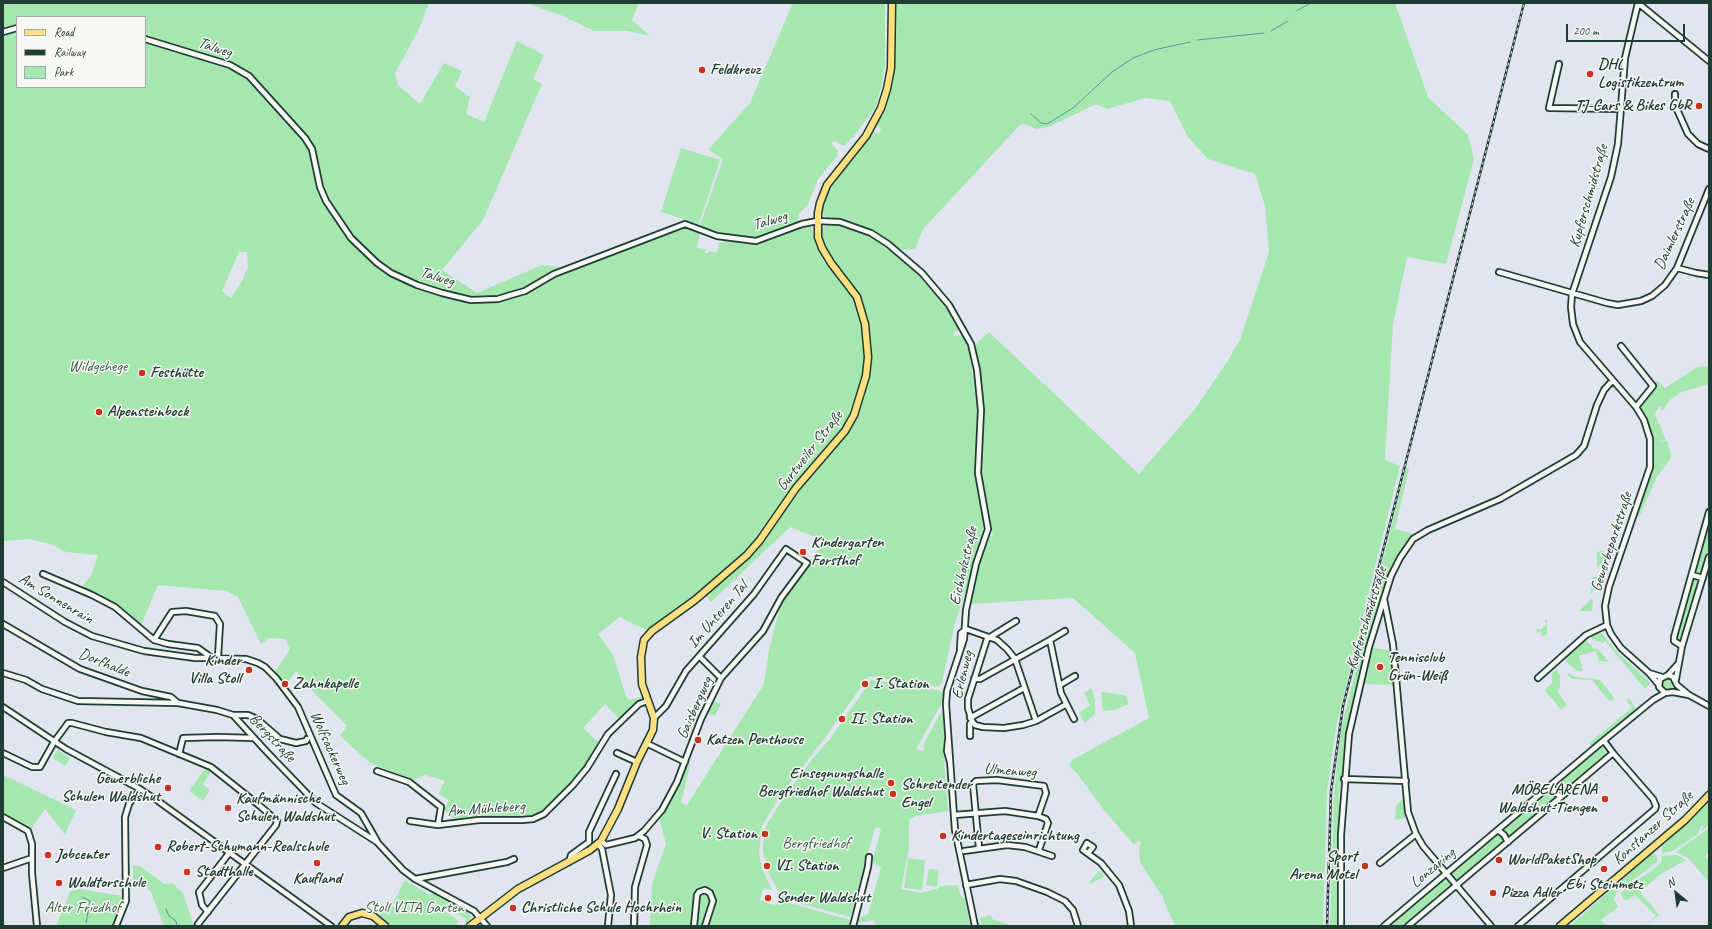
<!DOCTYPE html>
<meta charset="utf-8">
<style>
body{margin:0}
#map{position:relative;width:1712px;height:929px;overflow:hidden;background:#e0e5f0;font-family:Caveat,sans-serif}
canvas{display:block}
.frame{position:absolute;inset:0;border:4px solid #1f3d34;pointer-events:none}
.legend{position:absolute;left:16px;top:16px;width:130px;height:72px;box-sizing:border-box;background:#f6f6f2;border:1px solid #a0aca6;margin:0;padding:5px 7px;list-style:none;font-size:12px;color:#1f3d34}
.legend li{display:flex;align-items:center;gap:8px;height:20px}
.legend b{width:20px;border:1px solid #a0aca6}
.north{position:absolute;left:1656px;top:873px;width:40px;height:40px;-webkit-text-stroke:3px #f6f6f2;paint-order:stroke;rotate:331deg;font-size:11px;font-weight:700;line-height:16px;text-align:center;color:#1f3d34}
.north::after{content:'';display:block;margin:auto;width:14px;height:18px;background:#1f3d34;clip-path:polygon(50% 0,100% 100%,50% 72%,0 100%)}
.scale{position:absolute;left:1566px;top:24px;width:119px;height:18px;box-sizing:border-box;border:2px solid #1f3d34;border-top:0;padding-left:5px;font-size:12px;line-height:14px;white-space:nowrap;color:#1f3d34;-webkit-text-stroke:3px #f6f6f2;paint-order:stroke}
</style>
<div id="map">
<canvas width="1712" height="929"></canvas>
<div class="frame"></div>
<ul class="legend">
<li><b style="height:5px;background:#ffdf80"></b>Road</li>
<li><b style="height:5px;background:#1f3d34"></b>Railway</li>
<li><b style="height:11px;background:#a6e7b0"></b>Park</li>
</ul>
<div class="north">N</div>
<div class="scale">200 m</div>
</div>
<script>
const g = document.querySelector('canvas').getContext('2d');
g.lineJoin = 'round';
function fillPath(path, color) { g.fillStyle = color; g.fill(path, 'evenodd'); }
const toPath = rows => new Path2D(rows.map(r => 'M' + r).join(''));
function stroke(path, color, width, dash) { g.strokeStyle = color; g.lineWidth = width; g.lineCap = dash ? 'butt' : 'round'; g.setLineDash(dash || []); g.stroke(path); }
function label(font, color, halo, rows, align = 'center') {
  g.font = font + ' Caveat,sans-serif'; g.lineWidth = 3; g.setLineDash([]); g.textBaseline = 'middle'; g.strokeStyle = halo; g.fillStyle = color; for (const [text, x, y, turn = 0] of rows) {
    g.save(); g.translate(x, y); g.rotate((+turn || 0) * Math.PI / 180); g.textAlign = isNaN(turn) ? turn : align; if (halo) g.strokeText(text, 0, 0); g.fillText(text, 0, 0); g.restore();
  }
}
fillPath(toPath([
 [3,3,429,3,419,29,395,73,398,85,420,104,444,63,462,71,455,86,470,97,466,114,484,122,517,41,544,55,533,79,542,84,483,220,442,270,477,293,542,265,567,268,685,227,700,232,697,248,705,249,705,253,709,253,709,251,717,253,719,243,723,243,724,240,756,243,801,227,811,227,824,262,844,284,854,299,863,324,865,340,863,376,858,395,851,415,829,448,794,486,744,554,702,591,648,631,620,617,598,634,613,655,626,696,629,700,641,697,639,703,619,719,605,704,583,728,598,742,586,766,572,784,553,805,542,812,532,817,470,818,457,821,444,810,449,800,438,794,445,781,425,775,415,780,370,763,340,736,347,726,307,685,296,671,288,682,282,681,275,672,290,649,285,639,269,638,261,644,238,597,226,591,158,585,141,625,124,611,108,600,81,588,92,574,98,555,66,552,53,545,30,539,3,541],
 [17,17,145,17,145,87,17,87],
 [239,252,247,252,248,267,242,281,231,298,222,291],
 [526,3,639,3,632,20,650,36,628,31,594,31,563,16],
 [793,3,885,3,885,66,881,88,875,108,854,136,844,146,834,141,831,143,838,151,837,156,818,179,808,204,799,214,798,223,767,235,755,238,718,234,700,225,723,159,708,150,750,103],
 [895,3,1395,3,1428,97,1468,135,1474,159,1446,264,1407,257,1393,324,1385,460,1400,466,1336,726,1327,791,1323,926,1175,926,1162,896,1140,862,1139,849,1141,842,1138,841,1134,845,1104,810,1076,772,1069,766,1072,760,1149,718,1135,653,1073,598,969,604,979,563,988,535,993,537,980,473,982,410,975,345,989,332,1139,474,1195,409,1227,362,1240,340,1269,252,1265,206,1255,174,1208,159,1188,137,1170,101,1145,98,1107,109,1096,104,1049,127,1036,129,1025,124,1020,125,923,229,915,249,900,250,872,231,858,225,840,220,830,220,822,213,827,193,873,131,879,134,881,128,876,124,890,89,894,67],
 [681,148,720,160,699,224,661,212],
 [830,224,856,230,870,236,909,265,945,305,960,329,953,333,954,336,963,335,968,345,978,409,976,472,984,526,982,533,965,594,955,623,942,682,938,687,870,676,868,677,827,735,780,796,762,826,759,853,762,868,772,890,763,888,760,900,774,905,782,901,850,920,851,926,708,926,714,910,715,901,712,892,706,887,697,889,694,892,691,926,650,926,652,884,666,844,659,817,665,810,687,763,690,765,681,803,687,805,764,684,769,650,782,599,825,541,790,527,711,602,705,595,736,568,856,416,863,395,870,357,867,323,864,310,858,296,824,247,821,236,822,228],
 [1709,366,1709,384,1681,392,1670,400,1663,410,1661,410,1662,407,1660,406,1657,410,1655,414,1666,440,1656,442,1667,441,1671,453,1670,459,1657,477,1639,517,1636,516,1654,467,1654,440,1647,419,1641,409,1641,406,1655,387,1655,382,1657,381,1665,388,1697,367],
 [1406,467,1409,468,1395,529,1414,534,1397,556,1381,595,1368,640,1347,732,1339,795,1338,926,1330,926,1334,792,1342,725],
 [1709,516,1709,553,1705,569,1699,574,1695,571,1695,566,1698,555,1700,558,1702,551,1700,548,1705,531,1707,533,1709,527,1707,524],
 [1601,550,1604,551,1605,554,1602,563,1597,568,1597,553],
 [1597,575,1594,590,1591,594,1592,579],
 [1694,579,1699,582,1682,641,1680,642,1677,641,1676,634,1678,637,1679,632,1677,629,1678,627,1680,630,1682,623,1680,620,1687,594,1689,596,1691,589,1689,587],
 [1591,599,1593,600,1592,611,1579,611],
 [1547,619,1547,634,1541,637,1542,634,1540,631,1538,633,1536,630,1537,628,1540,630,1547,624,1545,621],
 [1601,633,1619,654,1648,680,1650,684,1645,689,1605,641,1603,643,1591,639,1592,635],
 [1584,640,1592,645,1592,648,1598,649,1609,662,1599,661,1596,651,1579,656,1583,671,1578,671,1570,666,1566,661,1567,658,1572,650],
 [1372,648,1391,650,1395,685,1362,684],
 [1556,669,1560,676,1560,688,1558,690,1559,694,1567,705,1561,710,1545,690,1552,683,1552,673],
 [1569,673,1575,677,1600,680,1613,696,1614,700,1609,701,1592,680,1573,679,1569,676,1567,674],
 '1662 684a6 6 0 1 1 12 0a6 6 0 1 1-12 0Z',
 [871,680,913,685,941,691,943,693,942,703,916,749,924,751,924,743,942,711,945,736,943,745,948,811,916,816,909,820,909,849,901,889,921,893,937,889,940,886,957,885,961,896,965,899,970,926,876,926,874,920,856,923,856,920,868,914,881,867,872,863,881,829,878,827,875,828,850,917,784,899,769,875,763,852,764,829,782,800,813,758,830,739],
 [1091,688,1095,699,1095,714,1085,723,1079,713,1090,705,1084,693],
 [1102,692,1125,695,1127,697,1128,704,1114,710,1103,711,1101,695],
 [1629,698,1636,709,1592,746,1589,743,1632,708,1626,700],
 [714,701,721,704,715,716,708,713],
 [1599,746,1602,746,1608,756,1602,760,1602,757,1596,762,1597,765,1583,776,1583,773,1577,778,1576,782,1575,779,1570,784,1570,787,1568,789,1560,792,1555,786,1559,780,1568,772,1568,775,1574,771,1574,767,1575,769,1581,765,1580,761,1587,755,1588,758,1593,754,1593,750],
 [58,750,70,758,65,766,53,758],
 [206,767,212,770,203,784,210,790,203,801,189,791],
 [3,775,76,810,65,834,45,809,31,829,3,812],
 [1548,790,1551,790,1555,796,1554,801,1550,804,1550,801,1544,805,1543,810,1543,807,1537,811,1538,815,1532,820,1531,817,1526,821,1525,826,1524,823,1514,835,1508,836,1503,830,1506,825,1509,822,1510,825,1515,820,1515,817,1528,806,1528,809,1534,805,1533,801,1535,800,1535,803,1540,799,1540,795],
 [1403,798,1406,816,1404,818,1395,820,1396,806],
 [1709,802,1709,825,1701,831,1703,826,1701,825,1698,834,1673,851,1662,853,1662,846],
 [1709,828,1709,852,1705,857,1709,860,1709,882,1688,858,1676,852],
 [1496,834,1498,834,1503,840,1501,846,1498,849,1497,846,1492,850,1492,854,1485,860,1484,857,1479,861,1479,865,1460,880,1457,881,1451,874,1453,869,1457,865,1458,869,1463,864,1463,861,1483,843,1484,846,1489,842,1489,838],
 [1646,847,1647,848,1565,918,1565,917],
 [1652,853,1657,856,1657,862,1616,893,1614,900,1618,907,1601,920,1607,926,1570,926],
 [1677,855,1686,860,1661,874,1640,892,1659,915,1645,926,1656,916,1635,895,1628,900,1624,900,1621,893,1630,885,1658,866,1661,862,1662,856],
 [908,858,925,860,922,890,904,888],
 [133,866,140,866,164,884,172,883,183,893,194,926,164,926,151,892,144,885,133,885],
 [929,869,939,870,937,887,926,885],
 [1099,870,1105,876,1090,884,1089,883],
 [1443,878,1445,878,1452,885,1451,888,1440,898,1439,895,1433,899,1434,903,1433,904,1432,901,1420,915,1419,912,1414,916,1414,920,1412,918,1407,922,1407,926,1390,926,1391,922,1411,904,1412,907,1418,903,1417,900,1418,898,1419,902,1425,897,1424,894,1431,887,1432,890,1437,886,1437,883],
 [405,880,430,895,432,892,465,910,471,917,470,920,464,925,466,919,447,907,444,911,459,921,456,926,389,926,378,915,388,904,391,907,395,906,393,903],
 [79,889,123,896,123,905,114,926,56,926,70,892],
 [705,893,710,902,709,909,703,926,696,926,698,900,699,896],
 [991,915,992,919,1012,926,982,926,980,918]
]), '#a6e7b0');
stroke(toPath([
 [1296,11,1311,3],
 [1271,31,1288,21],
 [1197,40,1264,33],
 [1031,114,1041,123,1047,124,1073,108,1112,72,1133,58,1154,50,1190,42],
 [82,897,90,901,86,923],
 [166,909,169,916,176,921,177,926]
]), '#5d969f', 1);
const minor = toPath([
 [1638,3,1625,58,1618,144,1611,177,1572,294,1571,307,1573,324,1580,342,1636,407,1644,420,1650,439,1650,467,1609,587,1605,606,1607,625,1611,634,1621,648,1649,673,1659,685],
 [1638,3,1709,61],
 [3,32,17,28],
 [145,39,230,65,249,76,305,138,312,149,320,187,326,201,351,238,377,263,391,273,417,285,442,293,471,300,498,299,511,295,525,291,554,274,685,224,717,236,756,241,802,224,817,221,840,222,871,233,888,244,922,273,949,305,971,344,977,370,981,410,978,473,988,529,976,564,966,610,964,639,947,691,946,704,955,830,975,926],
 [1559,64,1549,108,1621,109],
 [1675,94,1675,105,1688,134,1698,144,1709,149],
 [1677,268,1696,273,1709,275],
 [1499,272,1607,303,1618,305,1641,301,1652,296,1665,285,1677,268,1709,189],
 [1621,346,1653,386,1636,407],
 [1709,512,1674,637,1674,641,1682,646,1709,557],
 [43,574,92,595,115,607,154,640,168,644,198,648,212,658,246,659,258,663,265,667,276,678,298,707,336,795,361,813,377,841],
 [1692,575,1703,578],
 [3,582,65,622,92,636,144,651,195,658,212,658],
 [1384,599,1393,644,1408,812,1416,834],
 [1016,621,987,639,968,699,968,708,972,721,975,725,983,727,1004,728,1023,725,1036,721,1065,705],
 [3,624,80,669,142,691,171,697,178,703],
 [966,629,997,640,1007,649,1015,659,1036,721],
 [154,640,172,612,186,611,215,616,220,624,218,657],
 [1050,640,1065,631],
 [960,649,961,633,966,629],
 [699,656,721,678],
 [3,673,26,680,42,689,78,701,178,703,217,710,233,715,266,751,316,803,377,842,403,870,415,879,474,911,487,926],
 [1649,673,1662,677],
 [1668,675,1678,664],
 [1538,678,1586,635,1607,625],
 [974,679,980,679,1050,640,1061,693,1074,719],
 [1676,679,1682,646],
 [1060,685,1075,676],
 [1689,695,1673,692,1665,693,1659,687,1660,679,1668,675,1673,677,1677,685,1689,695,1709,706],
 [3,707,66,749,140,789,158,801,331,926],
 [233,715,248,715,257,719,280,739,296,743,306,741,307,739],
 [970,718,1024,688],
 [970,736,970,724,972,721],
 [948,740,947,751,950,762],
 [646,743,685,762],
 [3,753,32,767,40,767,54,742,68,723,72,723,106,732,141,738,211,767,260,806,277,821,276,825,198,924],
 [617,753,637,762],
 [179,754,183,738,218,737,253,738],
 [377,771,409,782,441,807,438,825],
 [1344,779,1406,781],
 [1551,785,1555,792,1561,797],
 [954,815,1005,811,1038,816,1046,819,1048,823,1039,850],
 [3,817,28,831,32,844,32,873,37,926],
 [410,821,438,825,479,820,522,820,533,819,544,814,573,785,587,768,608,734,639,704,647,701],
 [1498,830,1504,835,1508,842],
 [601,841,606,845,635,838,644,831,662,810,677,782,701,719,721,678,763,631,781,598,807,563,786,549,754,594,686,671,666,706,654,718],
 [598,844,602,849,611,895,608,926],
 [979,848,973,784,976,781,997,780,1044,786,1046,793,1038,816],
 [964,851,1007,845,1025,847,1052,856],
 [1088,853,1093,847,1087,843,1083,850,1101,863,1119,885,1129,911,1131,926],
 [569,862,571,855,589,842,589,832,616,774],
 [1380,863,1416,834,1423,846,1491,926],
 [3,868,32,858],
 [415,879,507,862,514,859],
 [966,885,1000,879,1016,881,1047,892,1065,901,1073,910,1078,926],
 [208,912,202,905,199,892,230,852],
 [116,926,126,901,125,817,129,804,140,789],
 [634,926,635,887,647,845,645,839,639,836],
 [694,926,697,895,699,892,705,890,710,893,713,901,705,926],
 [853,926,868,867,869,857],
 [1341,926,1341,835,1349,734,1369,647,1391,576,1400,558,1413,539,1428,530,1500,499,1576,455,1584,446,1597,405,1604,390,1612,381],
 [1384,926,1597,746,1653,700,1665,693],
 [1408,926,1613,753],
 [1518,926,1655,809,1656,806,1653,799,1613,753,1604,741]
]);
const major = toPath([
 [342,926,349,917,362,913,373,916,385,926],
 [470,926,518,889,590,850,601,841,618,809,637,762,653,730,654,718,642,684,641,657,644,640,652,631,695,600,747,555,760,540,796,488,845,431,854,415,866,376,868,357,865,324,857,297,831,263,822,248,818,237,818,213,820,203,827,185,866,136,881,108,887,89,891,68,892,3],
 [1560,926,1685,820,1709,795]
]);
stroke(minor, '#1f3d34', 8);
stroke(major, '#1f3d34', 9);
stroke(minor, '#f6f6f2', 4.5);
stroke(major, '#ffdf80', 6);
const rail = toPath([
 [1327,926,1331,791,1343,706,1524,3]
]);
stroke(rail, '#1f3d34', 2.5);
stroke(rail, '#f6f6f2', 1, [3]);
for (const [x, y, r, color] of [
 [702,70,4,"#c8321e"],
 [1590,74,4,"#c8321e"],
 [1699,106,4,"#c8321e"],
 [142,373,4,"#c8321e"],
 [99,412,4,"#c8321e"],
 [803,552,4,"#c8321e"],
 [1380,667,4,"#c8321e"],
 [249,670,4,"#c8321e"],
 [285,684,4,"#c8321e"],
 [865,684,4,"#c8321e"],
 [842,719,4,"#c8321e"],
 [698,740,4,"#c8321e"],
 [891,783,4,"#c8321e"],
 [168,788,4,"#c8321e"],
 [893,794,4,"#c8321e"],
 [1605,799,4,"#c8321e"],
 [228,808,4,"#c8321e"],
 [765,834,4,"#c8321e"],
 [943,836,4,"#c8321e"],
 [158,847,4,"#c8321e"],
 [48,855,4,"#c8321e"],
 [1499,860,4,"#c8321e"],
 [317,863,4,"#c8321e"],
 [767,866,4,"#c8321e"],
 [1365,866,4,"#c8321e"],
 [1604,869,4,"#c8321e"],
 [187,872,4,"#c8321e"],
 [59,883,4,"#c8321e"],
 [1493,893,4,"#c8321e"],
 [768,898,4,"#c8321e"],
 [513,908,4,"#c8321e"]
]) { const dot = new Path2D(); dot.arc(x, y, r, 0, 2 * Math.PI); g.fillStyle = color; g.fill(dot); stroke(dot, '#f6f6f2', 1.5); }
label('16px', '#1f3d34', '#f6f6f2', [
 ["Talweg",215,48,18],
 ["Kupferschmidstraße",1589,196,-74],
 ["Talweg",770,221,-17],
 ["Daimlerstraße",1675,234,-65],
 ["Talweg",437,277,17],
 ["Gurtweiler Straße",810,451,-52],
 ["Gewerbeparkstraße",1612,542,-72],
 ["Eichholzstraße",964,566,-77],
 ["Am Sonnenrain",56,599,31],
 ["Im Unteren Tal",718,615,-49],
 ["Kupferschmidstraße",1367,618,-73],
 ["Dorfhalde",104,663,22],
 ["Erlenweg",963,675,-76],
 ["Gaisbergweg",695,708,-66],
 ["Bergstraße",272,738,47],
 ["Wolfsackerweg",330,748,66],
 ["Ulmenweg",1010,771,4],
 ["Am Mühleberg",486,809,-4],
 ["Konstanzer Straße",1653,828,-42],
 ["Lonzaring",1433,868,-40]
]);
label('bold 16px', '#1f3d34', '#f6f6f2', [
 ["DHL",1598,65],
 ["Logistikzentrum",1598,83],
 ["Feldkreuz",710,70],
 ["TJ-Cars & Bikes GbR",1691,106,"right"],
 ["Festhütte",150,373],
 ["Alpensteinbock",107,412],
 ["Kindergarten",811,543],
 ["Forsthof",811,561],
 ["Tennisclub",1388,658],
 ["Grün-Weiß",1388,676],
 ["Kinder",241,661,"right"],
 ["Villa Stoll",241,679,"right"],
 ["Zahnkapelle",293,684],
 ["I. Station",873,684],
 ["II. Station",850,719],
 ["Katzen Penthouse",706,740],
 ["Einsegnungshalle",883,774,"right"],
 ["Bergfriedhof Waldshut",883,792,"right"],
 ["Gewerbliche",160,779,"right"],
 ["Schulen Waldshut",160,797,"right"],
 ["Schreitender",901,785],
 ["Engel",901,803],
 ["MÖBELARENA",1597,790,"right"],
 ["Waldshut-Tiengen",1597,808,"right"],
 ["Kaufmännische",236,799],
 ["Schulen Waldshut",236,817],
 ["V. Station",757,834,"right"],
 ["Kindertageseinrichtung",951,836],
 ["Robert-Schumann-Realschule",166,847],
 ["Jobcenter",56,855],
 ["Sport",1357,857,"right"],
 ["Arena Motel",1357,875,"right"],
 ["WorldPaketShop",1507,860],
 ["VI. Station",775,866],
 ["Stadthalle",195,872],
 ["Kaufland",317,879,"center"],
 ["Waldtorschule",67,883],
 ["Ebi Steinmetz",1604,885,"center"],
 ["Pizza Adler",1501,893],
 ["Sender Waldshut",776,898],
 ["Christliche Schule Hochrhein",521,908]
], 'left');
label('16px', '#3a5f4d', '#f6f6f2', [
 ["Wildgehege",98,367],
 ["Bergfriedhof",816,844],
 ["Alter Friedhof",83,908],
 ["Stoll VITA Garten",414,908]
]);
</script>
